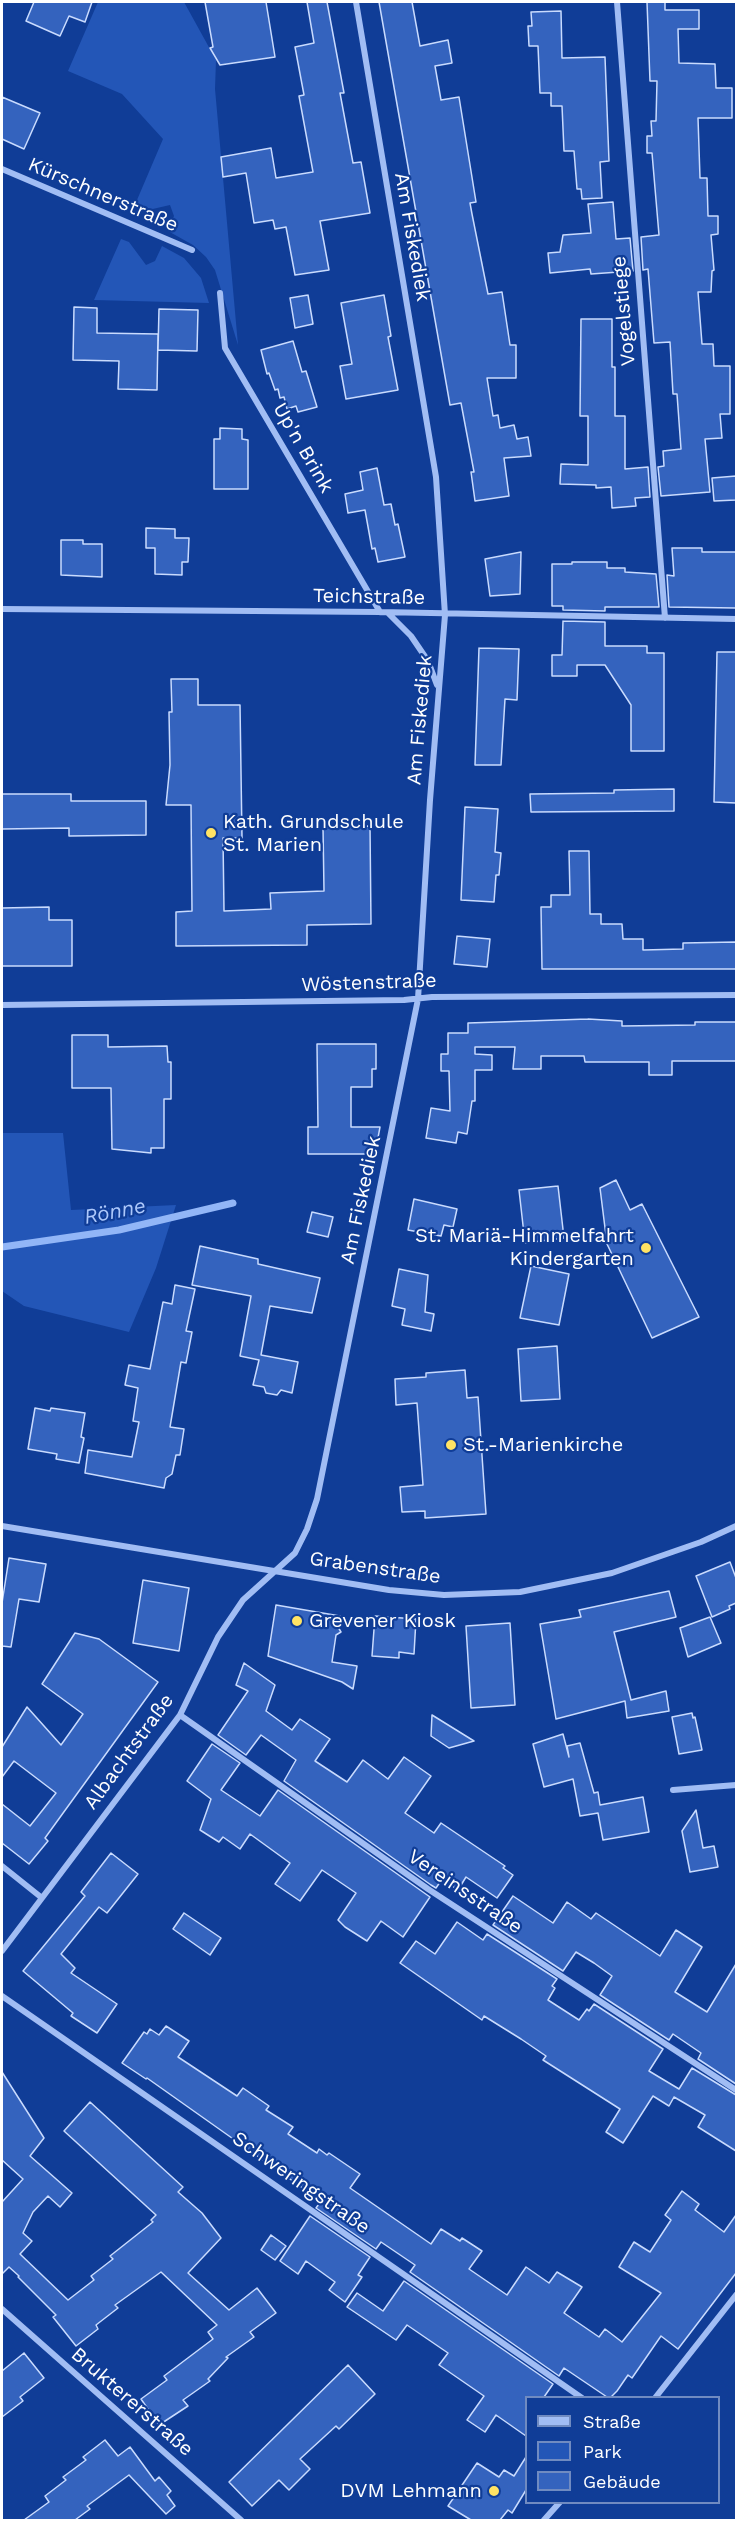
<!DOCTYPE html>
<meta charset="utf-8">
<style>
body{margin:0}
#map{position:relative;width:738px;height:2522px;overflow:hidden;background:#103d97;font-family:"Work Sans",sans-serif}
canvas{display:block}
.frame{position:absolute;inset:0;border:3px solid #fff;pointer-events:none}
.legend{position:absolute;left:525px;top:2396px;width:195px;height:108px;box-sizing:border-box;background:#103d97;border:2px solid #708bc1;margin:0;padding:8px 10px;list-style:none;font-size:18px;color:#fff}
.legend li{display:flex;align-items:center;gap:12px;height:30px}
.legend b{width:30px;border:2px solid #708bc1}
</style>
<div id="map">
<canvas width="738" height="2522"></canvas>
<div class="frame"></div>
<ul class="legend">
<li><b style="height:8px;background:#a1bdf4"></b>Straße</li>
<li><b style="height:16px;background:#2356b7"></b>Park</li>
<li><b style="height:16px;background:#3463be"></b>Gebäude</li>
</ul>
</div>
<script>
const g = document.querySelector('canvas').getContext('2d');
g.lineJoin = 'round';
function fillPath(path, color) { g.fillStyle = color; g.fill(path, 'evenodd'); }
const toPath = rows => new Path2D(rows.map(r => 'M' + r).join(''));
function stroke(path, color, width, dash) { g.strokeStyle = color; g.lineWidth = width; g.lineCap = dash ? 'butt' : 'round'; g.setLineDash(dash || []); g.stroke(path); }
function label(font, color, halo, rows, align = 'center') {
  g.font = font + ' "Work Sans",sans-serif'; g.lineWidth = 4.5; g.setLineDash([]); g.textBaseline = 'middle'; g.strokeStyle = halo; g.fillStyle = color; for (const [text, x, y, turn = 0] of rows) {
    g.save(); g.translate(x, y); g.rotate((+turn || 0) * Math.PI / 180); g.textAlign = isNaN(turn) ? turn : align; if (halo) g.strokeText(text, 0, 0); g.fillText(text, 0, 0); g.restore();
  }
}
fillPath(toPath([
 [98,2,184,2,216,60,215,89,238,345,215,270,206,257,193,245,168,231,174,216,170,205,144,211,134,207,163,139,122,94,68,71],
 [121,239,129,242,146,265,155,261,162,246,184,258,201,278,209,303,94,300],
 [2,1133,63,1133,71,1210,176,1205,156,1268,129,1332,24,1306,2,1291]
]), '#2356b7');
stroke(toPath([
 [2,1247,119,1230,233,1203]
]), '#92b6f7', 7);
const building = toPath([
 [34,2,92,2,85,22,69,16,60,36,26,21,34,2],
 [205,2,266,2,275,57,220,65,210,48,213,47,205,2],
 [307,2,327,2,344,93,340,93,353,163,361,162,370,213,320,221,329,270,295,275,286,227,275,229,273,220,254,223,246,173,223,177,221,157,271,148,276,178,313,172,299,96,304,95,295,47,314,43,307,2],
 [379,2,412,2,420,46,448,40,452,63,435,66,441,100,459,97,476,202,470,203,472,214,488,294,502,292,510,345,516,345,516,378,487,378,493,416,498,415,500,428,514,425,517,439,528,437,531,456,504,458,509,496,475,501,471,472,474,472,461,403,450,405,379,2],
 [647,2,665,2,665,10,699,10,699,29,678,29,679,63,715,64,716,88,732,88,732,118,698,118,700,178,707,178,708,216,718,216,718,234,711,235,714,270,712,271,711,292,698,292,702,344,713,344,714,366,730,366,730,414,720,414,722,438,705,439,710,492,661,496,658,467,664,466,663,451,681,449,677,394,673,394,670,342,654,343,648,269,643,270,641,237,659,235,652,153,647,153,647,136,652,136,651,121,656,121,657,81,650,81,647,2],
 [561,11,562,58,605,57,609,161,600,162,602,198,582,199,581,189,577,189,574,151,564,151,562,106,551,106,551,93,540,93,538,46,529,46,528,26,532,26,531,12,561,11],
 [2,97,40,113,24,149,2,139,2,97],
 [613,202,616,239,630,238,633,271,591,274,590,269,550,273,548,253,560,252,563,235,591,233,588,204,613,202],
 [308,295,313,324,295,328,290,298,308,295],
 [384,295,391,336,388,337,398,390,346,399,340,366,352,364,341,303,384,295],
 [74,307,97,308,97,333,158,334,157,390,118,389,119,361,73,360,74,307],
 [159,309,198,310,197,351,158,350,159,309],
 [581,319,612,319,612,367,615,367,615,416,625,416,625,469,648,467,650,497,635,498,636,506,612,508,611,487,596,488,596,485,560,484,561,464,588,465,588,416,580,416,581,319],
 [293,341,302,372,306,371,317,407,298,412,296,406,287,409,284,397,280,398,278,389,275,390,269,373,267,374,261,350,293,341],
 [220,428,242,429,242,439,248,440,248,489,214,489,214,439,220,439,220,428],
 [377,468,384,505,391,504,395,525,398,524,405,557,378,562,375,548,372,549,365,510,348,513,345,494,363,490,360,472,377,468],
 [736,476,736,500,714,501,712,478,736,476],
 [146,528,175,529,175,538,189,538,188,562,182,562,182,575,155,574,155,548,146,548,146,528],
 [61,540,83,540,83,544,102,544,102,577,61,575,61,540],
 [672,548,702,548,702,552,736,552,736,608,669,607,667,575,674,576,672,548],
 [521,552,520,594,490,596,485,559,521,552],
 [572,562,607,562,607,568,625,568,625,572,656,574,659,607,605,607,605,611,563,610,563,606,552,606,552,564,572,564,572,562],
 [563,621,605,622,605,646,647,646,647,653,664,653,664,751,631,751,631,705,605,665,577,665,577,676,552,676,552,655,562,655,563,621],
 [479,648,519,649,517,700,505,699,501,765,475,765,479,648],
 [717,652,736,652,736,803,714,802,717,652],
 [171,679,198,679,198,705,240,705,242,838,223,838,224,911,271,909,270,893,324,891,323,827,370,826,371,924,307,925,307,945,176,946,176,912,192,911,191,805,166,805,170,765,169,712,172,712,171,679],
 [674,789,674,811,531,812,530,794,614,793,614,790,674,789],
 [2,794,71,794,71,801,146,801,146,835,69,836,69,828,2,829,2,794],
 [465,807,498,809,495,852,501,853,499,875,496,875,494,902,461,900,465,807],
 [569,851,589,851,590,914,601,914,601,924,622,924,623,939,643,939,643,950,683,949,683,943,736,942,736,969,542,969,541,907,551,907,551,895,570,895,569,851],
 [49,907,49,920,72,920,72,966,2,966,2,908,49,907],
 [457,936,490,939,487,967,454,964,457,936],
 [588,1019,622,1021,622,1026,695,1025,695,1022,736,1022,736,1061,672,1061,672,1075,649,1075,649,1062,585,1062,584,1056,541,1056,541,1069,513,1069,515,1047,475,1047,475,1054,492,1055,492,1070,475,1070,475,1101,472,1101,467,1134,458,1132,456,1143,426,1138,431,1108,450,1111,449,1071,441,1071,441,1054,448,1054,448,1033,468,1033,468,1023,588,1019],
 [72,1035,108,1035,108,1047,167,1046,168,1062,171,1062,171,1099,164,1099,164,1148,151,1148,151,1153,112,1149,111,1088,72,1088,72,1035],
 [317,1044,376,1044,376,1069,372,1069,372,1087,351,1087,351,1127,380,1127,375,1154,308,1154,308,1127,318,1127,317,1044],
 [616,1180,630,1210,642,1204,699,1317,652,1338,607,1244,600,1188,616,1180],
 [558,1186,564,1238,525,1243,519,1190,558,1186],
 [414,1199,457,1209,453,1227,444,1225,441,1236,408,1230,414,1199],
 [312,1212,333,1217,328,1237,307,1232,312,1212],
 [200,1246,258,1259,258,1264,320,1278,312,1313,270,1306,261,1355,298,1362,292,1393,281,1390,277,1395,266,1393,264,1387,253,1385,259,1360,240,1356,251,1296,192,1285,200,1246],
 [531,1266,569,1274,559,1325,520,1318,531,1266],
 [399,1269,428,1275,425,1312,434,1314,431,1331,402,1325,405,1309,392,1306,399,1269],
 [175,1285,195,1289,186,1331,192,1332,186,1363,181,1362,170,1427,184,1429,180,1455,176,1455,172,1474,166,1478,164,1488,85,1473,88,1450,132,1457,139,1422,133,1421,138,1388,125,1385,129,1365,150,1369,163,1302,172,1304,175,1285],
 [557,1346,560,1399,521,1401,518,1349,557,1346],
 [465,1370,467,1398,478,1397,486,1514,425,1518,425,1511,402,1512,400,1487,423,1485,417,1403,396,1405,395,1379,426,1377,426,1373,465,1370],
 [35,1408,50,1411,51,1408,85,1413,81,1437,84,1438,79,1463,56,1459,57,1454,28,1449,35,1408],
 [9,1558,46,1564,39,1602,19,1599,11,1647,2,1646,2,1603,9,1558],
 [730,1562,736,1578,736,1603,729,1606,730,1609,712,1617,696,1576,730,1562],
 [143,1580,189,1588,179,1651,133,1643,143,1580],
 [669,1591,676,1617,614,1632,631,1700,666,1691,669,1711,627,1718,625,1701,556,1719,540,1624,581,1617,579,1610,669,1591],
 [276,1605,340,1616,338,1627,341,1632,336,1635,332,1662,357,1666,353,1689,342,1682,268,1656,276,1605],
 [375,1616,416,1619,414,1654,399,1652,399,1658,372,1656,375,1616],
 [710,1617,721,1643,688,1657,680,1628,710,1617],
 [510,1623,515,1705,471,1708,466,1626,510,1623],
 [75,1633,99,1639,158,1682,45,1838,48,1841,29,1864,2,1843,2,1804,30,1826,56,1793,14,1761,2,1777,2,1747,27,1707,61,1745,83,1714,42,1684,75,1633],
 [244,1663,275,1685,266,1711,292,1730,300,1719,330,1739,315,1761,347,1782,363,1760,388,1779,404,1757,431,1776,405,1813,434,1833,441,1823,505,1866,503,1868,513,1875,497,1898,466,1877,458,1890,442,1879,436,1888,431,1885,284,1781,296,1760,261,1735,246,1755,218,1735,248,1691,236,1685,244,1663],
 [692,1713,693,1718,695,1717,702,1750,679,1754,672,1717,692,1713],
 [432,1715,474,1741,449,1748,431,1736,432,1715],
 [563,1734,569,1757,567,1746,580,1743,594,1793,598,1792,600,1805,643,1797,649,1832,603,1840,598,1813,580,1816,573,1779,544,1787,533,1744,563,1734],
 [212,1744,240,1763,221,1790,260,1816,278,1790,430,1897,403,1937,381,1921,367,1941,345,1927,338,1920,356,1893,322,1870,300,1901,275,1884,290,1863,250,1834,240,1849,223,1837,219,1842,200,1830,211,1799,187,1781,212,1744],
 [696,1810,703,1848,714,1846,718,1867,690,1872,682,1831,696,1810],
 [111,1853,138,1874,107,1913,99,1907,61,1954,75,1968,71,1973,117,2004,97,2033,71,2016,73,2013,23,1971,85,1896,81,1892,111,1853],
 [513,1896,553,1923,567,1902,591,1919,596,1913,660,1956,676,1930,702,1947,675,1992,707,2012,736,1964,736,2084,698,2059,701,2053,673,2034,669,2040,600,1995,612,1976,594,1963,576,1952,563,1971,493,1925,513,1896],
 [184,1913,221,1938,210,1955,173,1929,184,1913],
 [457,1922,483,1940,487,1934,557,1979,552,1986,555,1988,548,2000,579,2020,587,2009,589,2011,594,2004,663,2049,649,2071,679,2089,692,2068,736,2095,736,2151,698,2127,705,2115,674,2097,669,2106,653,2096,623,2143,606,2132,620,2109,543,2060,546,2056,521,2039,484,2016,482,2020,400,1963,416,1941,435,1954,457,1922],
 [166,2026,189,2041,178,2057,237,2096,243,2088,269,2106,266,2110,293,2127,288,2134,317,2153,319,2149,327,2155,329,2153,360,2174,350,2188,431,2244,441,2229,460,2241,462,2238,482,2251,469,2269,507,2295,526,2267,549,2283,557,2272,582,2287,564,2313,599,2337,605,2329,622,2342,661,2293,619,2267,634,2242,650,2252,671,2220,665,2215,682,2191,699,2204,695,2210,724,2232,736,2215,736,2273,678,2349,661,2336,632,2378,628,2375,617,2391,611,2397,607,2397,564,2368,559,2376,410,2272,415,2265,381,2242,376,2249,316,2208,321,2201,147,2078,146,2079,122,2063,144,2032,147,2034,150,2029,159,2035,166,2026],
 [2,2072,44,2138,30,2156,72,2193,60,2207,48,2196,33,2212,23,2233,32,2241,20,2254,68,2300,94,2280,91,2276,113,2259,110,2256,153,2222,151,2220,156,2215,64,2131,90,2102,183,2187,178,2192,202,2213,221,2238,188,2273,229,2310,257,2288,276,2313,250,2332,254,2337,226,2357,228,2358,208,2379,210,2381,183,2400,188,2406,159,2425,141,2399,167,2380,164,2376,213,2339,208,2332,217,2325,161,2272,115,2305,118,2308,96,2325,98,2329,76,2346,53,2317,56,2315,18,2277,19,2276,9,2267,2,2274,2,2202,23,2179,2,2160,2,2072],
 [310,2216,370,2257,358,2275,362,2277,345,2302,329,2290,335,2282,306,2261,298,2274,280,2261,310,2216],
 [271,2235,286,2246,275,2260,261,2250,271,2235],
 [404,2281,553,2384,544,2397,526,2397,526,2436,496,2415,485,2432,467,2420,484,2396,439,2365,448,2353,407,2325,396,2340,347,2307,357,2293,383,2311,404,2281],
 [24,2353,44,2378,20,2397,23,2401,2,2417,2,2371,24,2353],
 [348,2365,375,2394,339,2429,336,2426,300,2459,310,2469,289,2490,279,2480,252,2506,229,2482,348,2365],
 [105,2440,118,2456,130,2447,155,2481,159,2477,171,2491,167,2495,175,2506,166,2514,129,2475,87,2506,90,2509,75,2520,24,2520,49,2502,45,2496,66,2480,63,2477,86,2460,83,2457,105,2440],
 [526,2457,526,2490,512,2513,508,2510,500,2520,471,2520,448,2506,477,2463,499,2477,504,2470,514,2476,526,2457]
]);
fillPath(building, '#3463be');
stroke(building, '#c9dbfe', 1.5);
stroke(toPath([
 [617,2,665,618],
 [2,169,192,250],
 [220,293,225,348,380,612],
 [2,609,380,612,736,619],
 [388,613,411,636,428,661,437,685],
 [2,1005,404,1000,432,997,736,995],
 [2,1526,389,1590,444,1595,520,1592,612,1573,701,1542,736,1526],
 [180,1715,428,1889,736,2090],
 [673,1790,736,1785],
 [2,1866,42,1898],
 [2,1951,180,1715,218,1637,243,1600,295,1553,307,1529,317,1499,418,999,430,800,445,615,436,477,356,2],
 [2,1996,582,2398],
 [2,2309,241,2520],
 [655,2398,736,2295],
 [544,2520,560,2502]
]), '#a1bdf4', 6);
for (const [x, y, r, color] of [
 [211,833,6,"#ffe364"],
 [646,1248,6,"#ffe364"],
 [451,1445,6,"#ffe364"],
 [297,1621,6,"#ffe364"],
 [494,2491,6,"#ffe364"]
]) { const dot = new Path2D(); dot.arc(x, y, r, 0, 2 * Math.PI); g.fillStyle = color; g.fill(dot); stroke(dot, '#103d97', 2); }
label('20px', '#fff', '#103d97', [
 ["Kürschnerstraße",103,195,23],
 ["Am Fiskediek",412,237,80],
 ["Vogelstiege",624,311,-95],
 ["Up'n Brink",303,448,60],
 ["Teichstraße",369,597,1],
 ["Am Fiskediek",420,720,-85],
 ["Wöstenstraße",369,983,-2],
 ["Am Fiskediek",361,1200,-78],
 ["Grabenstraße",375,1568,8],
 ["Albachtstraße",129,1752,-54],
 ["Vereinsstraße",465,1892,34],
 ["Schweringstraße",301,2183,35],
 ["Bruktererstraße",132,2402,41]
]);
label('20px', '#fff', '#103d97', [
 ["Kath. Grundschule",223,822],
 ["St. Marien",223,845],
 ["St. Mariä-Himmelfahrt",634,1236,"right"],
 ["Kindergarten",634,1259,"right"],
 ["St.-Marienkirche",463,1445],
 ["Grevener Kiosk",309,1621],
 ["DVM Lehmann",482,2491,"right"]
], 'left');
label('italic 21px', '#adc8fb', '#103d97', [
 ["Rönne",115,1212,-11]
]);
</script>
